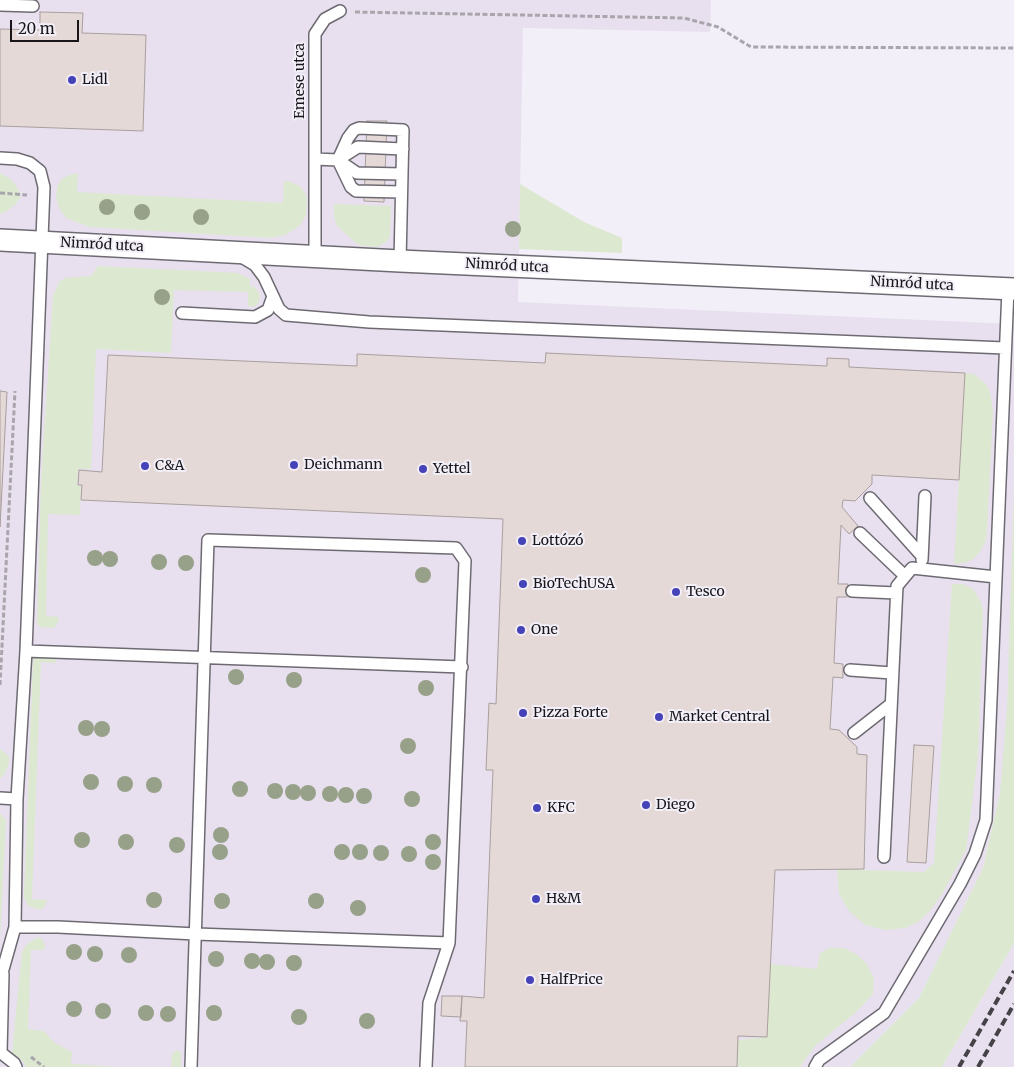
<!DOCTYPE html>
<meta charset="utf-8">
<style>
body{margin:0}
#map{position:relative;width:1014px;height:1067px;overflow:hidden;background:#f3eff8;font-family:Merriweather,serif}
canvas{display:block}
.scale{position:absolute;left:10px;top:20px;width:69px;height:22px;box-sizing:border-box;border:2px solid #181619;border-top:0;padding-left:6px;font-size:15px;line-height:18px;white-space:nowrap;color:#181619;-webkit-text-stroke:4px #f3eff8;paint-order:stroke}
</style>
<div id="map">
<canvas width="1014" height="1067"></canvas>
<div class="scale">20 m</div>
</div>
<script>
const g = document.querySelector('canvas').getContext('2d');
g.lineJoin = 'round';
function fillPath(path, color) { g.fillStyle = color; g.fill(path, 'evenodd'); }
const toPath = rows => new Path2D(rows.map(r => 'M' + r).join(''));
function stroke(path, color, width, dash) { g.strokeStyle = color; g.lineWidth = width; g.lineCap = dash ? 'butt' : 'round'; g.setLineDash(dash || []); g.stroke(path); }
function label(font, color, halo, rows, align = 'center') {
  g.font = font + ' Merriweather,serif'; g.lineWidth = 4; g.setLineDash([]); g.textBaseline = 'middle'; g.strokeStyle = halo; g.fillStyle = color; for (const [text, x, y, turn = 0] of rows) {
    g.save(); g.translate(x, y); g.rotate((+turn || 0) * Math.PI / 180); g.textAlign = isNaN(turn) ? turn : align; if (halo) g.strokeText(text, 0, 0); g.fillText(text, 0, 0); g.restore();
  }
}
fillPath(toPath([
 [0,0,711,0,710,32,523,28,518,302,1014,324,1014,710,1000,793,983,868,919,998,850,1067,0,1067],
 [1014,943,1014,1067,942,1067]
]), '#e8e0ef');
fillPath(toPath([
 [0,173,9,178,16,185,21,196,16,204,7,211,0,214],
 [78,173,77,192,283,203,284,181,288,181,300,186,306,195,307,201,306,215,301,224,295,229,285,235,271,238,89,227,66,218,59,208,56,198,57,187,61,180,69,175],
 [520,184,584,222,622,238,622,253,519,249],
 [334,204,391,206,390,235,387,241,378,247,362,246,356,243,337,226,334,217],
 [98,266,238,273,250,279,250,286,255,287,260,295,259,302,254,307,248,306,248,292,174,290,171,353,96,349,91,469,78,469,77,486,81,486,80,515,48,514,46,616,59,617,59,620,54,628,40,627,37,623,41,480,53,296,59,282,65,278,91,276],
 [965,373,974,374,986,384,990,392,993,411,987,533,985,543,980,552,973,559,965,563,954,564],
 [1014,490,1014,943,942,1067,850,1067,919,998,983,868,1000,793,1007,709],
 [952,584,963,584,973,589,979,598,983,609,978,756,966,850,942,894,929,912,918,922,905,928,885,930,865,925,849,911,839,894,837,869,924,872,934,863],
 [38,655,55,657,56,663,41,662,32,899,47,900,45,906,40,910,28,906,24,897,33,660],
 [0,749,9,756,9,763,5,773,0,779],
 [0,813,6,820,0,941],
 [38,937,43,940,45,945,44,950,31,950,28,1029,44,1031,55,1043,72,1052,71,1064,122,1067,26,1067,22,1060,12,1053,22,952,27,944],
 [829,948,844,948,856,954,867,964,874,979,873,994,856,1012,815,1046,800,1067,737,1067,738,1040,767,1037,770,964,817,969,820,953],
 [177,1050,181,1053,181,1067,171,1067,172,1054]
]), '#dde8d0');
const building = toPath([
 [40,12,83,13,82,33,146,35,143,131,0,126,0,29,40,30,40,12],
 [367,121,387,121,384,202,364,201,367,121],
 [546,353,827,366,827,358,849,359,849,367,965,373,959,480,872,475,872,484,855,501,843,500,842,507,858,526,849,534,841,525,838,584,848,584,847,597,837,597,834,663,843,664,843,678,833,677,830,729,839,730,857,747,857,754,867,755,864,869,775,870,767,1037,738,1036,737,1067,465,1067,467,1021,460,1021,462,996,484,998,493,770,486,770,489,703,496,704,503,519,81,500,82,485,78,485,79,470,102,472,108,355,357,366,357,354,545,363,546,353],
 [0,391,7,392,0,527,0,391],
 [914,745,934,746,926,863,907,862,914,745],
 [442,996,462,996,461,1017,441,1016,442,996]
]);
fillPath(building, '#e4d9d7');
stroke(building, '#a99f9d', 1);
const lane = toPath([
 [0,5,33,6],
 [0,158,17,159,30,163,40,171,44,187,26,651,17,799,15,927,0,980],
 [315,159,338,160,357,173,402,174],
 [339,159,358,147,403,149],
 [240,256,255,265,264,277,279,309,286,315,369,322,1005,348],
 [315,257,315,34,325,19,340,11],
 [400,261,403,130,359,128,354,130,348,138,338,160,351,187,356,191,401,192],
 [182,313,255,317,268,310,273,296],
 [870,498,922,556],
 [860,533,905,576],
 [922,560,925,496],
 [852,591,896,593],
 [26,651,462,667],
 [850,670,892,673],
 [854,733,891,704],
 [0,798,17,799],
 [884,857,897,586,912,568,996,577],
 [15,927,58,927,196,934,449,943],
 [0,1052,14,1063,16,1067],
 [1,1052,3,974],
 [191,1067,208,540,456,548,465,561,449,943,429,1003,426,1067],
 [815,1067,819,1060,884,1013,960,884,975,854,986,820,1008,289]
]);
const street = toPath([
 [0,240,400,261,1014,289]
]);
stroke(lane, '#6e6a72', 14);
stroke(street, '#6e6a72', 24);
stroke(toPath([
 [355,12,684,18,718,27,751,47,1014,48],
 [0,193,27,195],
 [0,685,15,391],
 [31,1057,44,1067]
]), '#a9a5ac', 3, [5, 2.5]);
stroke(lane, '#fff', 11);
stroke(street, '#fff', 21);
stroke(toPath([
 [959,1067,1014,971],
 [978,1067,1014,1004]
]), '#454347', 4, [8, 4]);
g.fillStyle = '#97a089';
for (const [x, y] of [
 [107,207],
 [142,212],
 [201,217],
 [513,229],
 [162,297],
 [95,558],
 [110,559],
 [159,562],
 [186,563],
 [423,575],
 [236,677],
 [294,680],
 [426,688],
 [86,728],
 [102,729],
 [408,746],
 [91,782],
 [125,784],
 [154,785],
 [240,789],
 [275,791],
 [293,792],
 [308,793],
 [330,794],
 [346,795],
 [364,796],
 [412,799],
 [221,835],
 [82,840],
 [126,842],
 [433,842],
 [177,845],
 [220,852],
 [342,852],
 [360,852],
 [381,853],
 [409,854],
 [433,862],
 [154,900],
 [222,901],
 [316,901],
 [358,908],
 [74,952],
 [95,954],
 [129,955],
 [216,959],
 [252,961],
 [267,962],
 [294,963],
 [74,1009],
 [103,1011],
 [146,1013],
 [214,1013],
 [168,1014],
 [299,1017],
 [367,1021]
]) { g.beginPath(); g.arc(x, y, 8, 0, 2 * Math.PI); g.fill(); }
for (const [x, y, r, color] of [
 [72,80,5,"#4642b8"],
 [294,465,5,"#4642b8"],
 [145,466,5,"#4642b8"],
 [423,469,5,"#4642b8"],
 [522,541,5,"#4642b8"],
 [523,584,5,"#4642b8"],
 [676,592,5,"#4642b8"],
 [521,630,5,"#4642b8"],
 [523,713,5,"#4642b8"],
 [659,717,5,"#4642b8"],
 [646,805,5,"#4642b8"],
 [537,808,5,"#4642b8"],
 [536,899,5,"#4642b8"],
 [530,980,5,"#4642b8"]
]) { const dot = new Path2D(); dot.arc(x, y, r, 0, 2 * Math.PI); g.fillStyle = color; g.fill(dot); stroke(dot, '#f3eff8', 2); }
label('14px', '#181619', '#f3eff8', [
 ["Lidl",82,80],
 ["Deichmann",304,465],
 ["C&A",155,466],
 ["Yettel",433,469],
 ["Lottózó",532,541],
 ["BioTechUSA",533,584],
 ["Tesco",686,592],
 ["One",531,630],
 ["Pizza Forte",533,713],
 ["Market Central",669,717],
 ["Diego",656,805],
 ["KFC",547,808],
 ["H&M",546,899],
 ["HalfPrice",540,980]
], 'left');
label('14px', '#181619', '#f3eff8', [
 ["Emese utca",300,81,-90],
 ["Nimród utca",102,245,3],
 ["Nimród utca",507,266,3],
 ["Nimród utca",912,284,3]
]);
</script>
